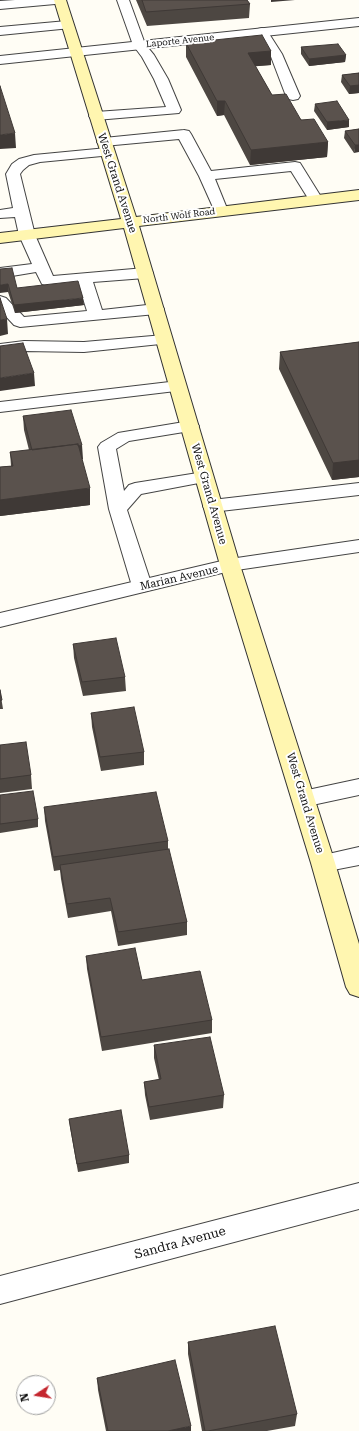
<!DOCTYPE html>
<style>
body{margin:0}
#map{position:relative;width:359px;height:1431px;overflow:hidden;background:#fffdf5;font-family:"Roboto Serif",serif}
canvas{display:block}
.north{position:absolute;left:16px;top:1375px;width:40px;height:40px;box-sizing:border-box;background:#fff;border:1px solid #a0a0a0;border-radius:50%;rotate:258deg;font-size:11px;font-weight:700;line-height:16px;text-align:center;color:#111}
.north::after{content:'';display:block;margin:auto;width:14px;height:18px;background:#c4262e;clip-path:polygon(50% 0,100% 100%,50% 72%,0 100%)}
</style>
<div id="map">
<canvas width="359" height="1431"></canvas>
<div class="north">N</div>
</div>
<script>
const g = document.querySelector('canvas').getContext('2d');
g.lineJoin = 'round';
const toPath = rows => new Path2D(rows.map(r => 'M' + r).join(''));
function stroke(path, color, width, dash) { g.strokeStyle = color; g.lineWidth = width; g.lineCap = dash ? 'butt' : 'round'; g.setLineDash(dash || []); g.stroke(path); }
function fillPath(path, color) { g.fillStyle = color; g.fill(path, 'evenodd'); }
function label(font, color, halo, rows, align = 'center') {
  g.font = font + ' "Roboto Serif",serif'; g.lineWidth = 4; g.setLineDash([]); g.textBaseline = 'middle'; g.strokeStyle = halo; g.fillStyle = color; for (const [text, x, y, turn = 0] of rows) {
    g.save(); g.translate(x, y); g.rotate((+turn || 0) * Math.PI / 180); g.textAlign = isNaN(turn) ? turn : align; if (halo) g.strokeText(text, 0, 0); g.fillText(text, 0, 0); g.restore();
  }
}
const service = toPath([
 [15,0,61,0,59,3,55,4,0,9,0,1,15,0],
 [117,0,129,0,145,44,154,55,168,79,181,110,179,113,96,120,91,119,89,116,91,113,96,112,166,107,154,79,142,57,133,45,117,0],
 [67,21,71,22,73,25,71,28,0,35,0,27,67,21],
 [262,28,266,29,282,54,300,96,298,99,293,100,288,99,286,96,270,54,256,32,258,29,262,28],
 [184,130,189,131,191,134,211,171,295,162,300,163,323,200,321,203,316,204,311,203,291,171,215,179,228,211,226,214,221,215,216,214,199,176,179,139,104,146,99,145,97,142,99,139,104,138,184,130],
 [107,148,112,149,114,152,112,155,40,162,29,165,23,170,20,174,35,235,53,276,145,268,151,270,153,273,151,276,145,278,93,282,102,310,156,304,162,306,164,309,162,312,156,314,20,327,14,325,0,310,0,296,6,298,24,317,87,311,78,283,48,286,42,284,36,272,0,278,0,268,32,264,19,235,15,217,0,218,0,210,13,208,6,174,12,164,19,159,34,155,107,148],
 [164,335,170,337,172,340,170,343,84,352,24,351,0,354,0,344,24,341,84,342,164,335],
 [178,381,184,382,186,386,184,390,0,412,0,402,178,381],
 [190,421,196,422,199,426,196,430,129,441,116,449,124,491,129,485,135,483,204,472,210,473,213,477,210,481,204,482,141,494,127,510,152,586,149,590,142,592,135,590,132,586,109,509,98,447,101,443,118,433,190,421],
 [359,483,359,495,212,512,205,510,203,506,205,502,212,500,359,483],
 [359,779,359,795,303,807,295,805,292,799,295,793,303,791,359,779],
 [359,847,359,865,323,872,315,869,312,863,315,857,359,847]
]);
const minor = toPath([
 [359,18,359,26,0,64,0,56,359,18],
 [359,540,359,552,230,571,0,627,0,613,230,559,359,540],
 [359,1183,359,1209,0,1304,0,1276,359,1183]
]);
const secondary = toPath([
 [54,0,66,0,136,217,359,190,359,200,139,226,240,565,335,863,359,944,359,997,350,994,346,987,311,863,220,565,124,228,0,243,0,233,121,219,54,0]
]);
stroke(service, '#444', 2);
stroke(minor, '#444', 2);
stroke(secondary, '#333', 2);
fillPath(service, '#fff');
fillPath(minor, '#fff');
fillPath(secondary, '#fff6b0');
fillPath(toPath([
 [136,0,247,0,250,4,249,18,147,26],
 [186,43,271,51,271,65,255,66,272,95,328,142,327,157,250,165,224,115,217,116,186,57],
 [301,47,346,55,345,62,309,66,301,54],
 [359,73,359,93,349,94,341,82,342,75],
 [315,104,349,127,327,130,314,111],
 [359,129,354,153,344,138,345,131],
 [0,269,17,288,84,305,15,313,8,292],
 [359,342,359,477,332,480,279,369,280,352],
 [23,416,83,459,82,459,90,505,0,516,0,467,11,466,10,452,29,450,24,430],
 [73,644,125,677,126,691,83,696,74,658],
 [0,690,3,709,0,709],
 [91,713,144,752,144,765,101,771,92,727],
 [0,745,31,775,32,789,0,793],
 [0,795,38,819,38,827,0,833],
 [44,807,168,841,168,849,187,922,187,935,118,946,111,911,68,918,61,879,60,870,54,871,45,821],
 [86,956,142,980,212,1020,212,1033,102,1051,87,969],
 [154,1045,224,1095,223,1108,150,1120,145,1095,144,1082,159,1080,154,1058],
 [69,1119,129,1155,129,1163,78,1172,70,1127],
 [188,1342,297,1414,295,1426,267,1431,202,1431,188,1354],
 [97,1378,191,1431,106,1431,98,1390]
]), '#4d4742');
fillPath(toPath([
 [271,0,295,0,271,2],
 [271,51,271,65,247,67,248,53],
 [346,55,345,62,309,66,309,59],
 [359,85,359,93,349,94,350,86],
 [217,101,225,101,224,115,217,116],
 [349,120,349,127,327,130,327,122],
 [15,133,16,148,0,149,0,135],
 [328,142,327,157,250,165,251,150],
 [355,145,359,145,359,152,354,153],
 [8,284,8,292,0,293,0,285],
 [83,298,84,305,15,313,14,305],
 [7,319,8,334,0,336,0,320],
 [34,373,35,386,0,391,0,378],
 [82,445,83,459,34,465,33,452],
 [359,460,359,477,332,480,333,463],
 [90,488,90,505,0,516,0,500],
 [191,1426,191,1431,168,1431]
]), '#3f3936');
const building = toPath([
 [142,0,247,0,250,4,146,12,142,0],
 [262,35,271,51,248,53,272,95,286,94,301,120,314,119,328,142,251,150,225,101,217,101,186,43,262,35],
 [338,44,346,55,309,59,301,47,338,44],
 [359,73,359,85,350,86,342,75,359,73],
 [0,86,15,133,0,135,0,86],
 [337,101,349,120,327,122,315,104,337,101],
 [359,129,359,145,355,145,345,131,359,129],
 [12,268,17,288,78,281,83,298,14,305,8,284,0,285,0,269,12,268],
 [0,298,7,319,0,320,0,298],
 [359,342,359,460,333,463,280,352,359,342],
 [23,343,34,373,0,378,0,346,23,343],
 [71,410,82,445,78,446,78,444,32,450,23,416,71,410],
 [78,444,90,488,0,500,0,467,13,466,10,452,78,444],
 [116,638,125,677,82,682,73,644,116,638],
 [0,690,2,700,0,701,0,690],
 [134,707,144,752,100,757,91,713,134,707],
 [26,742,31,775,0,779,0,745,26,742],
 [33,791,38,819,0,824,0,795,33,791],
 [156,792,168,841,53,857,44,807,156,792],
 [169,849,187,922,118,932,110,898,67,904,60,865,169,849],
 [135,948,142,980,200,971,212,1020,101,1037,86,956,135,948],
 [210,1037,224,1095,149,1107,144,1082,161,1079,154,1045,210,1037],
 [121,1110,129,1155,77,1164,69,1119,121,1110],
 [275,1326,297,1414,208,1431,205,1431,188,1342,275,1326],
 [175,1360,191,1426,168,1431,108,1431,97,1378,175,1360]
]);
fillPath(building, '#5a524d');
stroke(building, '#3f3936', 1);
label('9px', '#111', '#fff', [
 ["Laporte Avenue",180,41,-6],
 ["North Wolf Road",179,216,-7]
]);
label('11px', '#111', '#fff', [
 ["West Grand Avenue",117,183,72],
 ["West Grand Avenue",209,494,74],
 ["Marian Avenue",179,578,-13],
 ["West Grand Avenue",305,803,73]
]);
label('13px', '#111', '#fff', [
 ["Sandra Avenue",180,1243,-15]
]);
</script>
